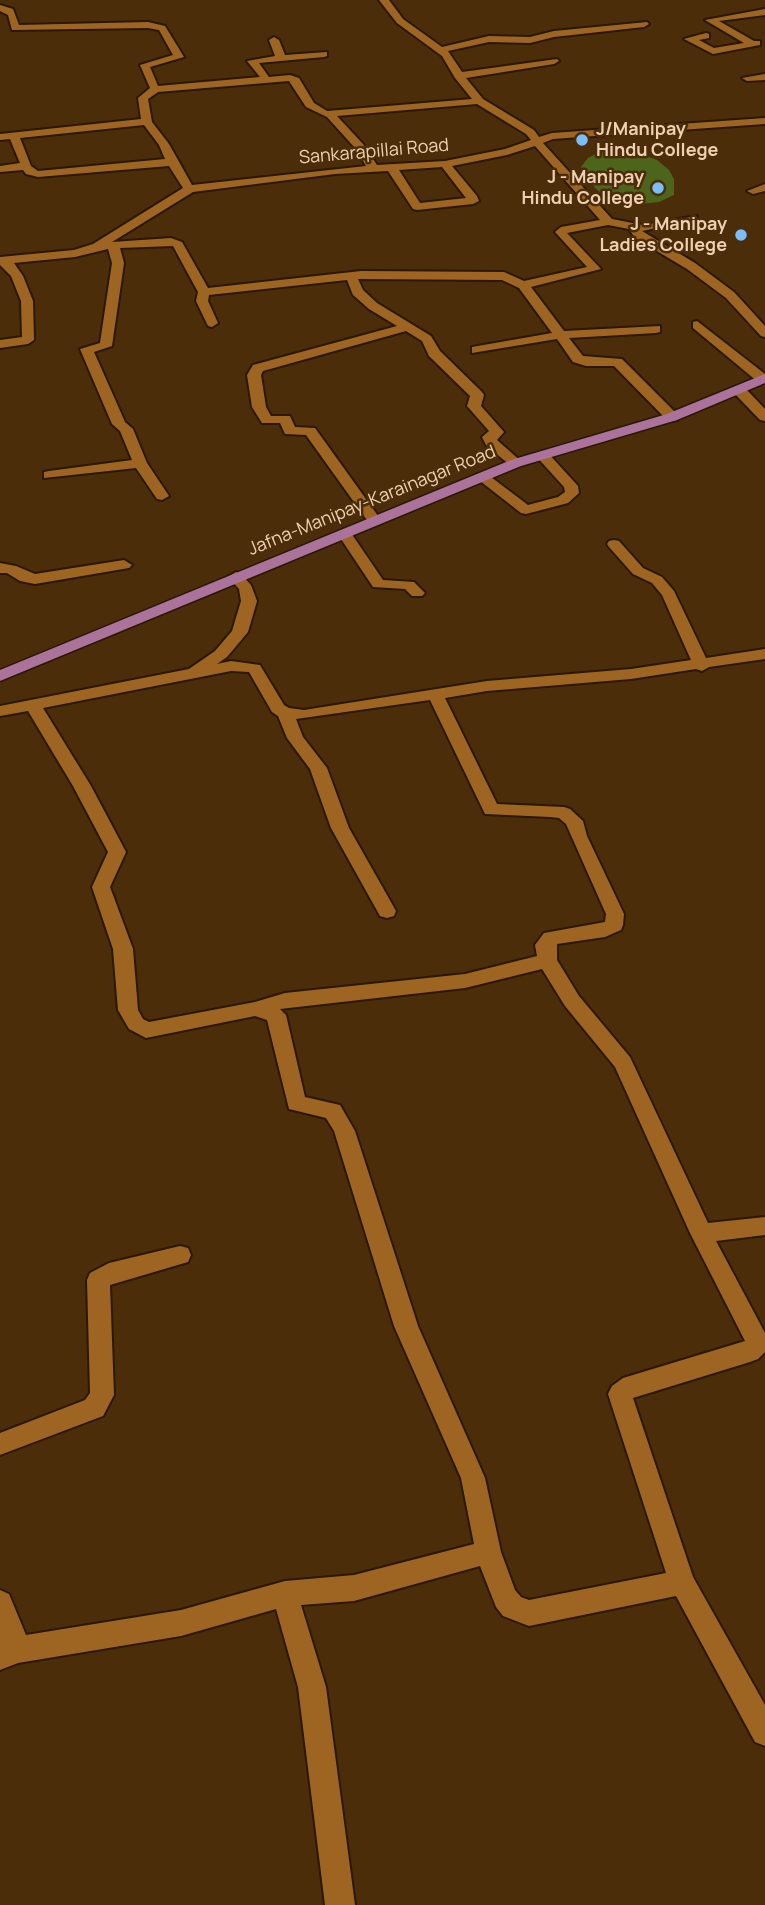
<!DOCTYPE html>
<style>
body{margin:0}
canvas{display:block;background:#4b2d0a}
</style>
<canvas width="765" height="1905"></canvas>
<script>
const g = document.querySelector('canvas').getContext('2d');
g.lineJoin = 'round';
function fillPath(path, color) { g.fillStyle = color; g.fill(path, 'evenodd'); }
const toPath = rows => new Path2D(rows.map(r => 'M' + r).join(''));
function stroke(path, color, width, dash) { g.strokeStyle = color; g.lineWidth = width; g.lineCap = dash ? 'butt' : 'round'; g.setLineDash(dash || []); g.stroke(path); }
function label(font, color, halo, rows, align = 'center') {
  g.font = font + ' Manrope,sans-serif'; g.lineWidth = 5; g.setLineDash([]); g.textBaseline = 'middle'; g.strokeStyle = halo; g.fillStyle = color; for (const [text, x, y, turn = 0] of rows) {
    g.save(); g.translate(x, y); g.rotate((+turn || 0) * Math.PI / 180); g.textAlign = isNaN(turn) ? turn : align; if (halo) g.strokeText(text, 0, 0); g.fillText(text, 0, 0); g.restore();
  }
}
fillPath(toPath([
 [622,150,641,154,657,160,669,170,674,179,674,195,659,202,640,204,606,197,595,188,581,167,588,158,600,152]
]), '#4d641b');
const minor = toPath([
 [379,0,389,0,403,19,442,47,489,36,530,37,554,31,647,22,649,24,644,27,554,37,530,43,489,42,448,51,462,72,557,59,559,61,554,64,466,78,483,99,534,130,539,137,552,133,765,118,765,124,553,139,543,143,612,219,643,225,697,216,697,220,642,231,695,263,734,292,765,326,765,337,761,336,726,298,687,269,635,238,629,229,608,225,567,233,601,269,531,287,564,331,660,326,660,332,656,333,569,338,583,356,622,359,677,414,677,420,672,421,667,420,614,366,586,366,573,362,557,339,472,353,472,347,552,333,519,288,502,280,358,279,363,290,377,303,431,336,440,351,482,392,484,395,481,406,504,432,497,440,523,463,516,467,511,466,486,445,482,437,489,431,467,406,470,396,429,356,422,341,406,331,263,371,261,375,266,407,271,416,290,416,295,427,315,428,381,520,374,524,369,523,306,435,285,434,280,423,262,423,252,407,247,375,253,365,397,326,369,309,353,295,347,280,209,295,208,301,218,323,212,327,208,326,196,301,198,292,173,246,120,248,124,263,112,346,94,352,125,422,133,429,147,463,169,496,162,500,157,499,136,468,44,478,44,472,49,471,132,460,120,431,112,424,80,349,100,343,112,263,108,249,75,257,14,263,23,276,33,301,34,340,28,344,0,348,0,340,22,337,21,301,11,276,0,265,0,257,74,250,93,244,183,188,169,166,38,177,26,174,23,170,0,172,0,166,20,163,10,139,0,140,0,134,141,119,138,98,150,88,140,65,173,55,159,30,148,28,12,30,8,15,0,11,0,5,13,9,19,25,148,22,165,26,184,57,150,67,158,86,260,77,247,61,275,56,269,40,274,37,279,40,285,55,327,52,327,56,324,57,259,63,269,77,290,75,299,78,314,103,327,111,472,99,455,78,442,56,397,23,379,0],
 [289,81,306,107,327,117,355,148,366,166,192,185,169,144,152,122,148,99,158,92,289,81],
 [477,104,526,134,531,140,505,149,445,161,377,165,363,144,337,116,477,104],
 [144,125,159,145,165,159,38,171,31,166,20,138,144,125],
 [535,146,600,220,561,227,555,232,587,267,524,281,504,272,361,271,208,288,182,242,171,238,112,242,193,192,335,174,388,171,413,209,417,210,473,204,479,201,477,196,452,166,507,155,535,146],
 [442,167,466,198,420,203,399,170,442,167],
 [765,9,765,15,719,21,754,41,760,41,760,45,713,54,684,39,706,33,709,34,709,38,699,40,714,48,744,43,705,20,765,9],
 [765,74,765,80,747,81,742,78,765,74],
 [765,184,765,191,753,194,747,191,765,184],
 [697,321,765,374,765,382,758,382,693,328,693,322,697,321],
 [739,386,744,387,765,409,765,421,760,420,734,393,734,387,739,386],
 [542,451,547,452,578,486,579,493,568,503,526,514,521,513,475,477,477,474,487,474,528,505,558,497,565,492,564,487,535,455,542,451],
 [344,529,349,530,383,580,414,582,425,593,422,596,412,596,405,589,373,587,337,533,344,529],
 [614,540,619,541,643,568,662,577,674,591,706,658,765,649,765,659,709,667,702,671,696,669,631,679,487,691,445,698,497,804,564,807,570,809,583,821,587,836,624,914,623,925,621,930,605,937,557,944,557,960,579,996,630,1057,708,1223,765,1217,765,1235,716,1241,765,1333,765,1352,758,1359,750,1362,633,1398,693,1577,765,1705,765,1746,755,1742,676,1596,529,1626,503,1616,496,1607,480,1566,354,1601,301,1605,326,1687,355,1905,325,1905,298,1687,276,1609,181,1636,18,1663,0,1670,0,1590,9,1594,26,1635,181,1610,285,1581,354,1575,474,1544,461,1478,394,1326,334,1131,326,1118,289,1109,267,1020,255,1016,146,1038,129,1029,118,1010,113,949,92,887,108,852,73,786,28,711,0,716,0,706,189,669,215,651,232,631,241,601,239,589,228,577,236,572,241,574,251,585,257,601,248,632,227,657,217,664,231,661,260,665,284,705,289,708,304,710,487,681,631,669,691,660,662,595,652,583,633,574,609,547,607,544,609,541,614,540],
 [231,671,249,672,272,712,278,716,287,738,310,769,331,828,380,916,387,918,394,916,396,911,349,828,327,768,303,737,296,719,430,700,485,814,550,817,559,818,566,824,606,914,605,922,544,933,535,945,537,956,465,974,285,993,255,1002,149,1022,143,1019,138,1010,133,949,110,887,126,852,91,786,43,708,231,671],
 [542,969,565,1006,615,1067,690,1233,745,1341,623,1378,612,1386,608,1394,666,1573,529,1600,521,1597,515,1590,501,1552,485,1478,418,1326,355,1131,340,1105,305,1097,286,1015,280,1009,465,988,542,969],
 [124,560,132,565,129,568,35,584,20,581,7,573,0,573,0,563,16,566,35,574,124,560],
 [180,1246,188,1248,191,1255,188,1262,110,1285,114,1395,103,1416,0,1455,0,1433,85,1400,90,1393,87,1280,90,1273,109,1263,180,1246]
]);
const major = toPath([
 [765,374,765,383,677,420,521,466,0,681,0,670,511,460,667,414,765,374]
]);
stroke(minor, '#2a1804', 4);
stroke(major, '#2a1804', 3);
fillPath(minor, '#9e6522');
fillPath(major, '#ab739b');
for (const [x, y, r, color] of [
 [582,140,7,"#7abef8"],
 [658,188,7,"#7abef8"],
 [741,235,7,"#7abef8"]
]) { const dot = new Path2D(); dot.arc(x, y, r, 0, 2 * Math.PI); g.fillStyle = color; g.fill(dot); stroke(dot, '#4b2d0a', 2.5); }
label('bold 18px', '#f0d0b2', '#4b2d0a', [
 ["J/Manipay",596,130,"left"],
 ["Hindu College",596,151,"left"],
 ["J - Manipay",644,178],
 ["Hindu College",644,199],
 ["J - Manipay",727,225],
 ["Ladies College",727,246]
], 'right');
label('18px', '#f0d0b2', '#4b2d0a', [
 ["Sankarapillai Road",374,152,-5],
 ["Jafna-Manipay-Karainagar Road",372,501,-22]
]);
</script>
